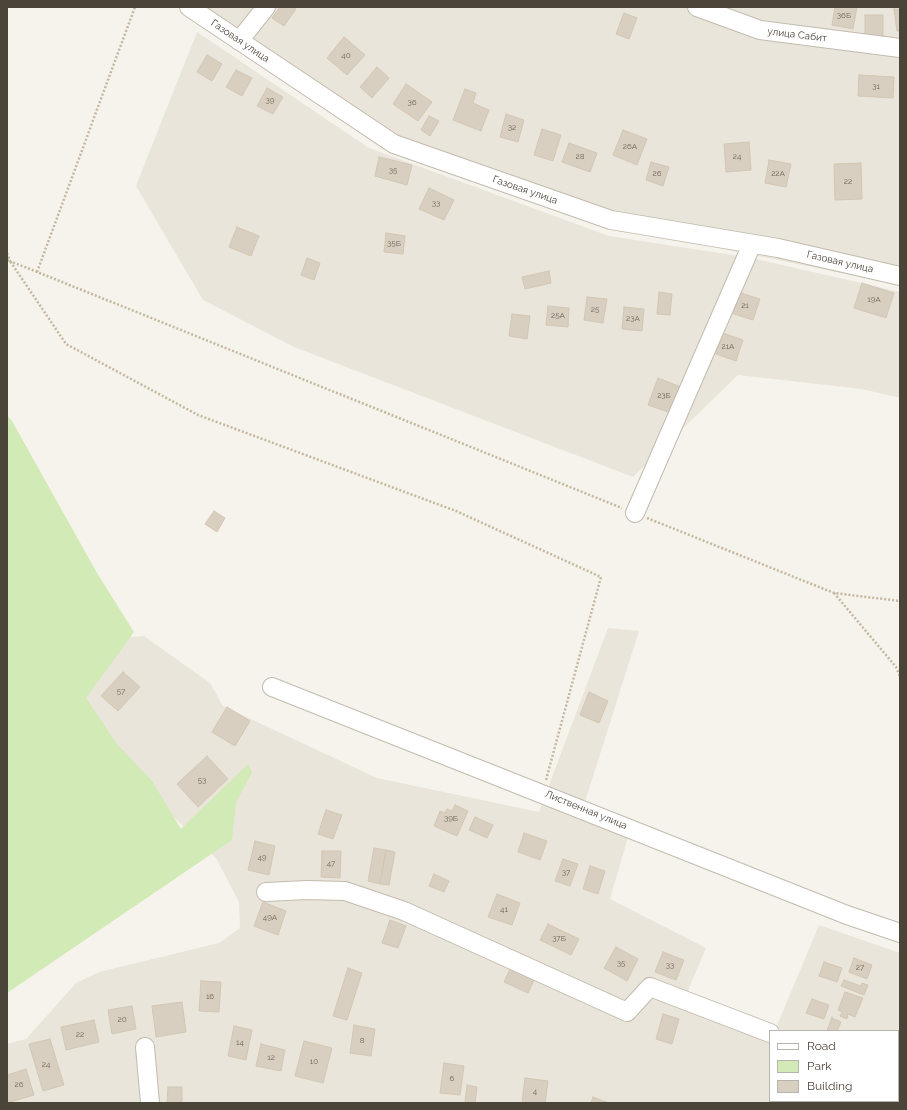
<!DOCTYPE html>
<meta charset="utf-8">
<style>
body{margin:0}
#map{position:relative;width:907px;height:1110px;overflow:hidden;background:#f6f3ec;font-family:Raleway,sans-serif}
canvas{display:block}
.frame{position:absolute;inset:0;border:8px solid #4b4439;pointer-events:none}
.legend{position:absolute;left:769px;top:1030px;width:130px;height:72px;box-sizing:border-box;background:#fff;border:1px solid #b7b4b0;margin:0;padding:5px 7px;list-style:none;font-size:12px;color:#4b4439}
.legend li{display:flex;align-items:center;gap:8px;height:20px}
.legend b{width:20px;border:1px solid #b7b4b0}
</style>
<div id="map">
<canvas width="907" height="1110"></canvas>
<div class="frame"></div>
<ul class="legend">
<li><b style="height:5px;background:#fff"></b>Road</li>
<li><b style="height:11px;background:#d2eab5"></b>Park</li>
<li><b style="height:11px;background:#d8cfc1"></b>Building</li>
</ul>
</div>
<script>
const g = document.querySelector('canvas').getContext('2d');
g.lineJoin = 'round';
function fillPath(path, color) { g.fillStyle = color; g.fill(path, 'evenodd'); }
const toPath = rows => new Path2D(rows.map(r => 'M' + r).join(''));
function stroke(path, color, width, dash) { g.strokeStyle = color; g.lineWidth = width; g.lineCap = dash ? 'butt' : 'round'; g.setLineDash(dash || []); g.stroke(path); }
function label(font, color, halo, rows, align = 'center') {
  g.font = font + ' Raleway,sans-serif'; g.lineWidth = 3.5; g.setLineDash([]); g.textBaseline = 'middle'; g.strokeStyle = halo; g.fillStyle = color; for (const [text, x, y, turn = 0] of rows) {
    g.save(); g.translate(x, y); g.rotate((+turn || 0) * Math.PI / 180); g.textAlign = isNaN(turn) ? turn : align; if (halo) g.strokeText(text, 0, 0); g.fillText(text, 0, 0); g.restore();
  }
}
fillPath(toPath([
 [177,7,900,7,900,285,626,229,384,150],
 [197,32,369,148,609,236,752,258,900,292,900,398,862,389,738,375,633,477,294,347,203,300,136,186],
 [608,628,639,631,583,808,631,827,610,899,706,948,684,1000,770,1043,770,1101,860,1101,860,1103,7,1103,7,1044,26,1039,76,983,99,972,219,943,240,928,239,902,216,858,90,736,76,687,94,640,144,636,210,683,223,706,377,778,539,812],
 [819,925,900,953,900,1070,898,1069,898,1031,786,1031,776,1028]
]), '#eae5da');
fillPath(toPath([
 [7,415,12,421,97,573,134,632,86,698,116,743,152,781,181,829,248,764,252,773,236,802,232,840,7,993]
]), '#d2eab5');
const building = toPath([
 [280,7,293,7,296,9,284,26,272,18,280,7],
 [835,7,857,7,853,29,832,25,835,7],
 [894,9,900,9,900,31,897,31,894,9],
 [624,13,637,18,629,39,616,34,624,13],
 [865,15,883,15,883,37,865,37,865,15],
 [344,37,365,55,347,75,327,58,344,37],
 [207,55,222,64,212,81,197,72,207,55],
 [377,67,389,78,372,98,360,87,377,67],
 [236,70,252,78,242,96,226,87,236,70],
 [859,75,894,77,893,98,858,96,859,75],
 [406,84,432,102,418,121,393,104,406,84],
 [267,88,283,97,273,114,257,106,267,88],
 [465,89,476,93,473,103,489,110,481,131,453,120,465,89],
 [506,114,524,120,518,142,500,137,506,114],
 [429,116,439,121,430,136,421,130,429,116],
 [542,129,561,135,553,161,534,155,542,129],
 [623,130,647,139,637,165,613,155,623,130],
 [749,142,751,170,726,172,724,144,749,142],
 [569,143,597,153,590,172,562,162,569,143],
 [379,157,412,165,407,185,375,176,379,157],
 [769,160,791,164,786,187,765,183,769,160],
 [651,162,669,167,663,186,646,180,651,162],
 [861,163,862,199,835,200,834,164,861,163],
 [429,188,454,200,444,220,419,209,429,188],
 [237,227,259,236,251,256,229,247,237,227],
 [386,233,405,236,403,254,384,252,386,233],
 [307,258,320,263,314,280,301,275,307,258],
 [549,271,551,283,525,289,522,277,549,271],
 [862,283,894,293,886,318,854,308,862,283],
 [659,292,672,294,670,315,657,314,659,292],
 [737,292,760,299,753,320,731,313,737,292],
 [587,297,607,299,603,323,584,320,587,297],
 [548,306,569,308,568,327,546,325,548,306],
 [624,307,644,309,642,331,622,329,624,307],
 [512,314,530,316,527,339,509,336,512,314],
 [720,332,743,340,736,361,713,353,720,332],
 [658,378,681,387,671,413,648,405,658,378],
 [214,511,225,518,217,532,205,524,214,511],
 [123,672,140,687,118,711,101,696,123,672],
 [589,692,608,701,599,723,580,715,589,692],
 [227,707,250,721,235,746,212,732,227,707],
 [207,756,228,779,198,807,177,784,207,756],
 [455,805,468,811,457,836,434,826,440,811,445,813,447,809,452,811,455,805],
 [326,810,342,815,333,839,318,834,326,810],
 [475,817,493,825,487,838,469,830,475,817],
 [524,833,547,841,540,860,518,852,524,833],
 [255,841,275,846,269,875,248,870,255,841],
 [374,848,386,850,380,884,368,881,374,848],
 [386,850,395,852,389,885,380,884,386,850],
 [322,851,341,851,340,878,321,877,322,851],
 [563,859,578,864,570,886,555,881,563,859],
 [590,866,605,871,598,894,583,889,590,866],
 [434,874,449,881,444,892,429,886,434,874],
 [497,894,520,903,512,925,488,917,497,894],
 [263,902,286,911,278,935,254,926,263,902],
 [390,920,406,926,398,948,382,943,390,920],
 [548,924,579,939,571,955,540,940,548,924],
 [616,947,638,959,627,981,604,968,616,947],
 [663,952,684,960,676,980,655,972,663,952],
 [854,958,872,965,867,979,849,972,854,958],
 [824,962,842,968,837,982,819,976,824,962],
 [511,967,535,978,528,993,504,982,511,967],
 [348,968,362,973,347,1020,333,1016,348,968],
 [844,980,861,986,862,983,868,985,864,995,841,986,844,980],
 [201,981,221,982,219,1012,199,1011,201,981],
 [845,992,863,998,855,1017,848,1014,847,1019,840,1016,842,1012,838,1010,845,992],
 [812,999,829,1005,824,1019,806,1013,812,999],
 [182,1002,186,1032,156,1037,152,1006,182,1002],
 [132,1006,136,1029,112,1034,108,1010,132,1006],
 [663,1014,679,1019,672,1044,656,1039,663,1014],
 [832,1017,832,1018,841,1022,837,1031,827,1031,832,1017],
 [94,1020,99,1042,66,1050,61,1027,94,1020],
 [354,1025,375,1029,371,1056,350,1053,354,1025],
 [234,1026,252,1030,246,1060,228,1056,234,1026],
 [50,1039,64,1085,43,1091,29,1044,50,1039],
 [304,1041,332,1048,323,1083,295,1076,304,1041],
 [261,1044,285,1050,281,1071,256,1066,261,1044],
 [444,1063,464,1066,460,1095,440,1093,444,1063],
 [26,1069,34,1095,7,1103,7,1075,26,1069],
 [525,1078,548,1081,545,1103,522,1103,525,1078],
 [467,1085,477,1087,475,1103,465,1103,467,1085],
 [168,1087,182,1087,182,1103,167,1103,168,1087],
 [593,1097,609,1103,591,1103,593,1097]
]);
fillPath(building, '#d8cfc1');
stroke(building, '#d3c7b4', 1);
const minor = toPath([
 [189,7,394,144,611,220,778,248,900,276],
 [697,7,760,30,900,48],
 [239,41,266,7],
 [635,513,752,244],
 [272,687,847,915,900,933],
 [266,892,307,890,345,891,404,911,627,1012,650,987,770,1033],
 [145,1047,150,1103],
 [898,1076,900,1077]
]);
stroke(minor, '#c2bbae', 20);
stroke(toPath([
 [7,253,10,261,622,508],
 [7,260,10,261,66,344,198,415,456,511,601,577,546,780],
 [37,272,135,7],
 [647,518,834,593,900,601],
 [834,593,896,667,900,676]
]), '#c4b79f', 2.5, [2, 2]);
stroke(minor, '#fff', 18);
label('8px', '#6e675b', null, [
 ["36Б",844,16],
 ["40",346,56],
 ["31",876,87],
 ["39",270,101],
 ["36",412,103],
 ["32",512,128],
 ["26А",630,147],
 ["28",580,157],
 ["24",737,157],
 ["35",393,171],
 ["26",657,174],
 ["22А",778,174],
 ["22",848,182],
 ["33",436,204],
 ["35Б",394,244],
 ["19А",874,300],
 ["21",745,306],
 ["25",595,310],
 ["25А",558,316],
 ["23А",633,319],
 ["21А",728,347],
 ["23Б",664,396],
 ["57",121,692],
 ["53",202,781],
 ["39Б",451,819],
 ["49",262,858],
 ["47",331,864],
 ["37",566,873],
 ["41",504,910],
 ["49А",270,918],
 ["37Б",559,939],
 ["35",621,964],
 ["33",670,966],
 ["27",860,968],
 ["16",210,997],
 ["20",122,1020],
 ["22",80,1035],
 ["8",362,1041],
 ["14",240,1043],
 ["12",271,1058],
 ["10",314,1062],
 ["24",46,1065],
 ["6",452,1079],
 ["26",19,1085],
 ["4",535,1092]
]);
label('10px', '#4b4439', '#fff', [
 ["улица Сабит",797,35,7],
 ["Газовая улица",240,41,34],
 ["Газовая улица",525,190,19],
 ["Газовая улица",840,262,13],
 ["Лиственная улица",586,810,22]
]);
</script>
